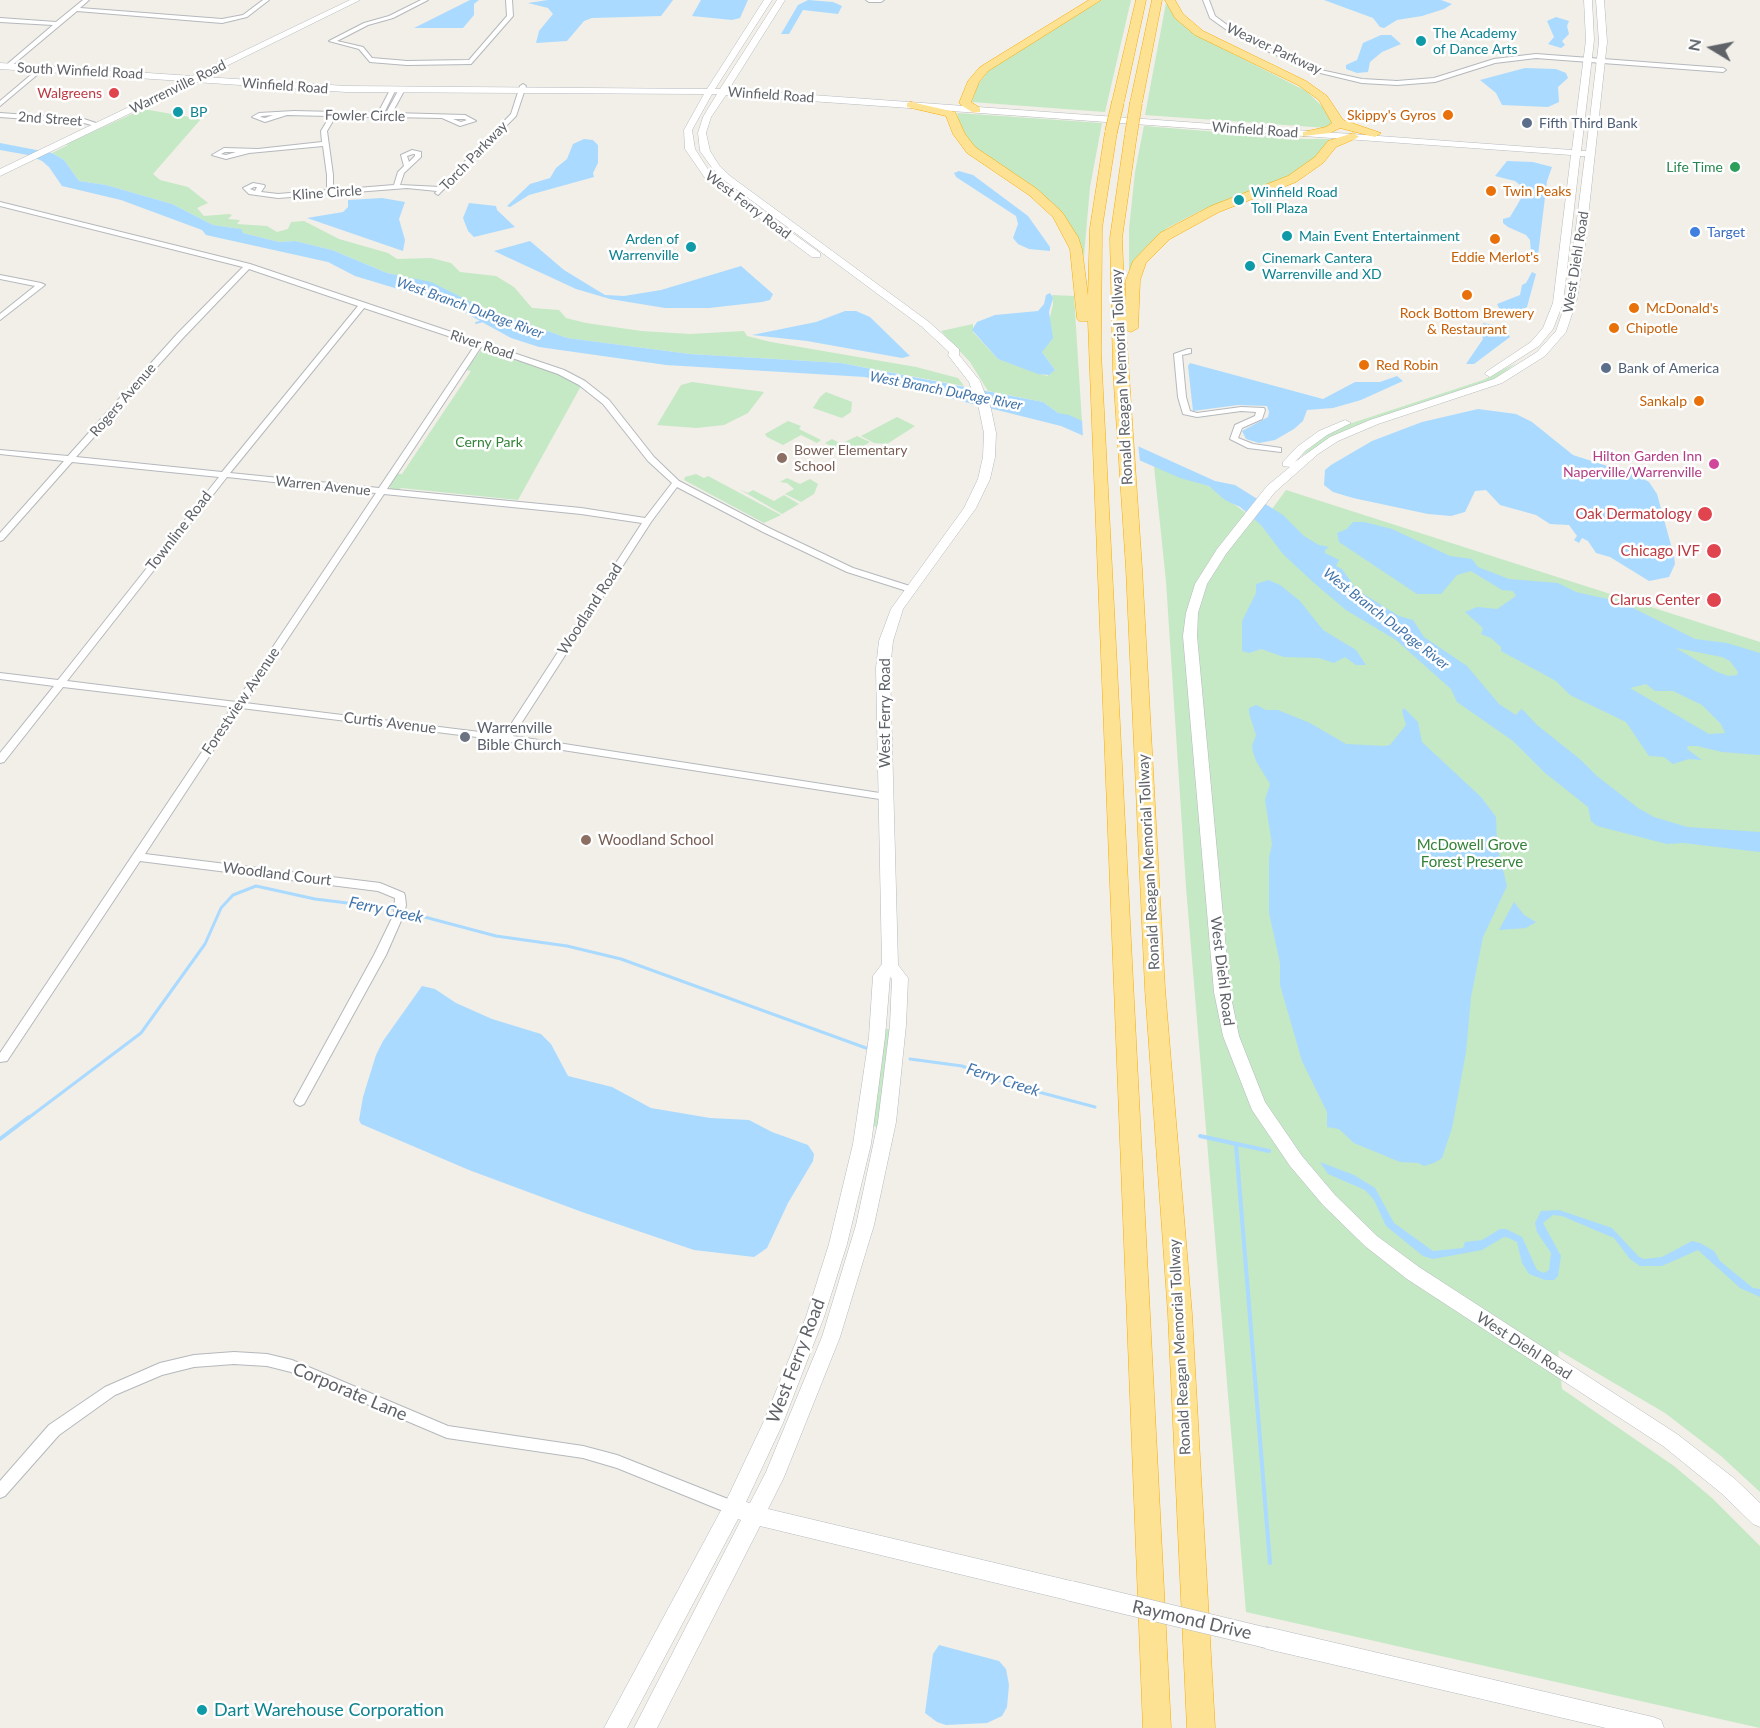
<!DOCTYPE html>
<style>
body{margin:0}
#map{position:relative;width:1760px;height:1728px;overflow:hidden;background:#f1efe8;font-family:Lato,sans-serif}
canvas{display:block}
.north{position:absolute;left:1682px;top:18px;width:60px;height:60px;-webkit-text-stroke:4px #fff;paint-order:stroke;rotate:280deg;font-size:16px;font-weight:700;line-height:24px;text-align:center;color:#5f6368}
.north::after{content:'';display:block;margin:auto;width:21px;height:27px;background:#5f6368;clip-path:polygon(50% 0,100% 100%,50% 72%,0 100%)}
</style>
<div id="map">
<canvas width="1760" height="1728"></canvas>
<div class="north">N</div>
</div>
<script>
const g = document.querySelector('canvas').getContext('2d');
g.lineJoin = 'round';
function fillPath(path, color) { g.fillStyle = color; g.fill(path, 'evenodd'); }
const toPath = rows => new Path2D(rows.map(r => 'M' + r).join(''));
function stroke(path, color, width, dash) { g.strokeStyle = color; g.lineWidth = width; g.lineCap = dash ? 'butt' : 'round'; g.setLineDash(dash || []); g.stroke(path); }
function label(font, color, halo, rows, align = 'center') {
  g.font = font + ' Lato,sans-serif'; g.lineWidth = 5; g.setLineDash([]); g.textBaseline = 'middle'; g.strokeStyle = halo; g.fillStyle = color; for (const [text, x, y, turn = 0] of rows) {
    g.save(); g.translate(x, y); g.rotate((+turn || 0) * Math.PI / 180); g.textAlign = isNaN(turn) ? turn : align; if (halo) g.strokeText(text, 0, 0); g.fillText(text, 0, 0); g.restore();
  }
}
fillPath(toPath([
 [1102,0,1131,0,1105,112,972,102,977,86,989,70,1031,41],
 [1166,3,1179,21,1200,37,1306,91,1323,107,1334,123,1327,128,1145,115],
 [143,109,201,119,153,174,160,180,188,187,208,203,197,208,204,216,229,214,232,215,228,219,240,220,237,224,267,226,277,232,288,229,291,222,304,221,339,239,388,253,397,259,431,258,451,263,460,272,496,276,514,287,532,308,559,310,566,318,586,323,641,331,690,334,744,331,747,336,771,342,916,367,958,378,964,386,841,363,690,354,567,338,481,307,431,283,387,273,332,250,295,241,279,242,243,233,240,229,213,225,172,204,106,185,79,181,64,160,52,153,68,145,66,144],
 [957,113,1102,123,1090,187,1084,256,1064,215,972,145,960,126],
 [1144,126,1305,139,1330,139,1319,154,1293,175,1200,211,1167,228,1143,251,1129,276,1129,229,1135,172],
 [1052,295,1074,296,1082,422,1058,413,1043,402,988,391,970,362,941,331,973,324,973,332,998,359,1047,376,1055,370,1042,352,1053,304],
 [481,350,550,370,581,386,518,500,401,488,398,491,390,490,390,486,397,474,402,474,471,371,466,370],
 [1516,363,1495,379,1356,426,1299,457,1325,436,1349,424,1483,380],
 [692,382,764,392,748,413,724,425,696,428,657,425,681,385],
 [826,392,852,402,851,412,842,418,813,408,820,397],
 [897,417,915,426,887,444,874,443,861,436],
 [788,421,801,426,799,429,821,440,817,443,801,435,783,445,767,437,765,434],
 [857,436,870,442,849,455,825,443,832,439,841,444],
 [1154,466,1209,486,1261,524,1286,490,1760,642,1760,1492,1721,1456,1665,1413,1558,1350,1562,1389,1674,1466,1712,1498,1760,1546,1760,1728,1246,1612,1186,887,1166,581],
 [696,474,704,478,708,476,781,515,764,523,684,480,685,477],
 [787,478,800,484,810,479,818,484,814,494,801,502,785,494,794,489,787,483,780,482],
 [739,489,748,493,753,490,774,501,784,495,799,504,782,514],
 [884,1029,891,1029,879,1127,872,1126]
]), '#c5e8c5');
fillPath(toPath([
 [470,0,479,0,474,4,474,15,463,28,414,28],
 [548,0,673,0,661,16,592,18,584,21,567,41,536,43,539,31,553,14,548,8,528,3],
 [701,0,748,0,740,18,732,20,692,16],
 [808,0,833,2,842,6,838,14,803,10,789,34,781,34,798,5],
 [1324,0,1441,0,1452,4,1444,9,1422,16,1397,20,1384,28,1380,27,1373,18],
 [1556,17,1569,21,1567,26,1569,34,1562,41,1565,45,1561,48,1548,44,1554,37,1547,21],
 [1381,35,1391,35,1401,44,1382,52,1370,62,1368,72,1357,73,1346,69,1346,65,1357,60,1363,43],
 [1525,68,1556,69,1566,73,1568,78,1558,87,1559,102,1548,107,1502,105,1496,93,1480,80],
 [584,139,593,140,598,145,598,163,593,173,594,177,529,195,510,207,507,206,530,184,550,178,556,168,567,159,573,144],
 [0,143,52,153,64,160,79,181,106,185,172,204,213,225,241,229,243,233,279,242,295,241,332,250,387,273,431,282,481,307,567,338,690,354,841,363,1043,402,1058,413,1069,415,1215,481,1235,485,1283,515,1304,536,1319,545,1329,547,1325,550,1325,553,1339,560,1336,566,1342,569,1357,590,1399,616,1413,620,1424,637,1467,666,1499,704,1516,715,1521,709,1524,711,1537,725,1581,760,1597,776,1638,808,1654,817,1687,827,1760,832,1760,852,1683,843,1667,844,1597,826,1591,821,1588,807,1544,772,1513,741,1457,702,1451,689,1396,640,1346,610,1313,582,1283,554,1261,525,1240,507,1225,500,1209,486,1180,478,1061,426,865,377,666,365,539,347,511,338,451,305,355,276,328,262,206,235,202,230,121,200,62,186,49,167,42,161,28,155,0,150],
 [1507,161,1533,162,1552,167,1547,181,1538,255,1531,252,1530,240,1526,235,1508,227,1503,223,1503,219,1510,217,1526,190,1515,181,1495,176],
 [959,171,973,175,1028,216,1050,247,1050,251,1029,249,1018,244,1013,238,1018,224,1016,216,956,177,954,173],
 [382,198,405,202,399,219,405,240,403,251,307,218,343,212,348,207,348,200],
 [469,203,496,206,497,210,515,227,474,237,468,231,463,218],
 [530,241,564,270,605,295,624,296,661,290,741,266,773,294,770,300,762,302,709,308,665,308,610,299,576,289,494,251],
 [1532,272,1536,274,1527,307,1517,313,1500,310,1497,304,1520,295,1522,285,1526,283],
 [1050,293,1053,298,1049,312,1053,338,1042,352,1055,370,1049,375,1038,374,998,359,972,330,977,322,995,315,1038,311,1044,304,1046,295],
 [845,311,856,311,870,317,910,356,902,358,807,341,752,335,816,322],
 [1483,323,1504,327,1510,337,1474,364,1466,364,1483,339,1480,330],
 [1190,363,1323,399,1355,382,1380,382,1397,376,1403,381,1361,400,1333,408,1307,410,1303,421,1294,429,1275,440,1259,443,1246,439,1242,431,1268,417,1269,412,1267,406,1238,405,1193,411,1188,366],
 [1478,409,1516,414,1532,422,1573,455,1638,476,1649,482,1657,494,1674,556,1675,564,1669,577,1649,581,1610,557,1596,553,1588,541,1582,538,1579,543,1574,540,1577,536,1569,525,1550,524,1536,515,1500,505,1486,490,1475,491,1465,512,1451,516,1428,514,1353,498,1333,492,1324,485,1325,470,1331,465,1372,441,1422,422],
 [1353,522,1364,522,1392,529,1450,556,1472,559,1478,567,1509,579,1558,583,1576,592,1621,602,1695,639,1727,643,1760,653,1760,755,1722,752,1697,746,1688,746,1687,749,1702,760,1689,759,1673,764,1664,757,1649,756,1626,722,1570,695,1556,681,1501,651,1501,647,1491,638,1481,634,1483,628,1465,612,1477,607,1497,609,1516,596,1513,591,1502,590,1471,571,1457,575,1441,594,1417,594,1339,542,1337,533,1347,529],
 [1676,648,1722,657,1730,661,1738,672,1737,675,1728,676,1715,671],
 [1646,684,1655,691,1673,691,1702,705,1721,724,1725,733,1709,734,1630,688],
 [1268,580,1280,585,1300,601,1323,630,1356,650,1366,665,1356,665,1345,657,1334,663,1319,658,1284,657,1261,649,1249,653,1242,651,1242,621,1256,593,1256,584],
 [1256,705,1266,710,1278,710,1310,723,1346,744,1384,746,1390,745,1406,725,1402,711,1404,708,1418,722,1422,742,1481,797,1496,817,1497,845,1507,886,1483,937,1471,997,1466,1052,1452,1128,1442,1158,1434,1163,1424,1166,1418,1163,1400,1162,1354,1143,1339,1129,1327,1127,1327,1112,1302,1061,1280,985,1280,963,1269,913,1269,858,1272,844,1265,800,1270,784,1256,761,1253,752,1252,746,1256,735,1249,713,1249,708],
 [1514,902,1524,915,1536,922,1526,928,1499,930],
 [422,986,435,989,456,1003,492,1019,541,1034,551,1044,568,1076,612,1087,651,1108,710,1118,749,1120,772,1132,808,1145,814,1154,813,1161,788,1203,767,1248,754,1257,694,1250,582,1212,469,1170,361,1124,359,1120,363,1097,376,1055,383,1041],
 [1320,1162,1354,1175,1375,1188,1394,1223,1433,1251,1463,1248,1465,1242,1482,1240,1500,1229,1506,1229,1522,1237,1537,1270,1544,1273,1549,1270,1551,1253,1537,1232,1535,1223,1541,1211,1559,1210,1612,1228,1639,1257,1644,1259,1662,1257,1692,1241,1700,1243,1714,1251,1720,1261,1753,1288,1760,1289,1760,1297,1740,1288,1698,1250,1662,1266,1640,1266,1630,1259,1614,1238,1562,1216,1553,1215,1543,1223,1561,1256,1558,1276,1554,1280,1545,1280,1529,1274,1522,1263,1517,1242,1509,1238,1504,1237,1482,1250,1433,1259,1423,1256,1386,1226,1374,1200,1365,1190,1328,1174],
 [939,1645,999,1661,1006,1669,1009,1685,1007,1707,1002,1716,987,1723,946,1725,937,1722,925,1713,933,1654]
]), '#aadaff');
fillPath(toPath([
 [1082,419,1138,443,1140,462,1083,438]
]), '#f1efe8');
stroke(toPath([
 [476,323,486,320]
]), '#aadaff', 2);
stroke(toPath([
 [402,911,496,936,567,946,621,959,866,1048],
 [910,1059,962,1066,1012,1085,1095,1107],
 [27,1119,141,1033,205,944,221,908,233,895,256,886,315,899,396,909]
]), '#aadaff', 3);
stroke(toPath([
 [1200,1136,1269,1151],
 [0,1139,29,1117],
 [1236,1145,1270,1563]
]), '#aadaff', 4);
const street = toPath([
 [83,0,89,0,80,8,222,19,243,15,263,0,269,0,247,17,222,23,77,11,9,68,5,68,5,66,53,25,0,22,0,18,56,22,83,0],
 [421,0,428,0,393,18,368,25,337,41,363,47,372,58,407,61,469,60,507,16,506,0,512,0,513,16,471,64,407,65,370,62,359,49,329,41,364,23,389,16,421,0],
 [866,0,884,0,881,2,869,2,866,0],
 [1203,0,1209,0,1215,16,1242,36,1316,69,1362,79,1397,81,1434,78,1494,59,1536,54,1723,68,1726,70,1723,72,1536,58,1495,63,1435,82,1397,85,1362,83,1312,71,1238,38,1210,18,1203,0],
 [39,68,44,69,0,106,0,101,39,68],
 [523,84,526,86,516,116,438,195,435,193,437,191,407,188,278,198,249,194,243,188,253,183,264,185,265,186,261,192,278,194,327,190,327,175,323,146,249,153,226,159,212,155,224,148,258,149,322,142,321,131,330,116,287,115,265,122,252,117,259,113,294,111,378,113,390,90,394,90,395,91,384,113,386,113,398,91,401,89,404,91,392,113,465,115,476,121,460,126,442,118,390,117,387,119,382,117,379,119,376,117,336,116,327,131,333,175,333,190,394,185,398,172,404,166,401,155,412,150,421,152,421,157,404,173,400,185,440,187,511,114,520,86,523,84],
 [273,115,265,118,260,117,262,116,273,115],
 [453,119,464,119,467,120,461,122,453,119],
 [225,152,236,152,226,155,221,154,225,152],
 [413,154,415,154,415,156,409,162,407,156,413,154],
 [254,187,257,187,255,191,250,189,254,187],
 [0,113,84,119,102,125,99,127,84,123,0,117,0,113],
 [0,202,250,264,564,370,585,381,609,400,654,457,679,481,769,528,853,568,913,587,913,591,910,592,847,572,763,532,677,487,651,522,513,736,886,794,890,795,891,797,890,799,886,800,485,738,241,708,145,854,380,883,404,893,405,896,406,905,404,914,386,955,304,1104,300,1106,296,1104,294,1101,374,955,394,914,395,898,378,891,140,861,7,1061,0,1062,0,1053,232,707,63,687,4,762,0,763,0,753,54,686,0,679,0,673,58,680,219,477,72,462,3,540,0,541,0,533,64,461,0,454,0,450,68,456,177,334,243,267,0,206,0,202],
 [249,269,358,306,222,472,76,457,183,338,249,269],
 [364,308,475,345,379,488,230,473,364,308],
 [481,347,558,374,579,385,603,404,648,461,672,483,645,518,581,508,387,489,481,347],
 [227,477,376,493,236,702,67,681,227,477],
 [384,494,581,514,642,523,504,735,245,703,384,494],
 [0,275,41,283,45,285,0,320,0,314,35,286,0,279,0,275],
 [1188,349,1191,349,1191,353,1182,355,1186,397,1190,411,1197,413,1241,407,1264,408,1265,410,1262,419,1242,428,1238,438,1253,444,1281,448,1281,452,1248,448,1230,439,1235,425,1255,416,1256,412,1241,411,1197,417,1183,414,1178,397,1174,354,1188,349],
 [234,1352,267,1354,292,1360,448,1426,583,1446,617,1455,738,1503,740,1508,738,1513,733,1515,617,1468,583,1458,447,1438,291,1372,267,1366,234,1364,194,1367,162,1375,115,1395,59,1435,5,1496,0,1498,0,1481,49,1425,105,1387,160,1363,194,1355,234,1352]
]);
const secondary = toPath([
 [350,0,360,0,204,77,346,86,707,89,764,0,772,0,715,89,720,89,777,0,785,0,729,89,1572,150,1586,40,1584,0,1592,0,1594,40,1581,151,1586,151,1599,42,1596,0,1604,0,1607,42,1585,245,1577,299,1566,332,1545,356,1502,383,1378,424,1338,441,1318,454,1275,492,1226,554,1207,584,1198,613,1197,636,1230,992,1239,1036,1265,1102,1302,1156,1335,1195,1377,1236,1419,1267,1677,1434,1735,1479,1760,1503,1760,1527,1753,1524,1721,1493,1663,1446,1407,1279,1365,1246,1323,1205,1290,1166,1252,1110,1223,1036,1214,992,1183,636,1186,613,1195,584,1217,549,1267,486,1290,467,1283,466,1283,462,1297,447,1319,431,1345,420,1351,423,1327,435,1305,451,1295,462,1330,437,1370,420,1494,379,1537,352,1556,331,1567,299,1585,156,1580,156,1563,303,1553,329,1539,346,1490,377,1485,374,1486,372,1531,342,1543,328,1553,303,1571,155,726,95,711,117,706,133,710,151,719,165,730,176,929,322,959,349,959,355,980,381,991,409,996,433,995,457,990,479,976,508,903,609,893,641,890,668,898,965,908,978,906,1025,896,1122,874,1225,840,1337,784,1477,768,1509,1071,1581,1078,1584,1081,1591,1078,1598,1071,1601,760,1526,657,1728,634,1728,741,1520,738,1519,627,1728,604,1728,726,1501,764,1421,806,1317,829,1244,853,1144,869,1037,873,976,882,964,876,668,879,641,891,609,964,508,978,479,983,457,984,433,979,409,969,382,948,355,949,352,921,326,724,180,713,169,700,151,698,133,703,117,717,94,712,94,692,130,695,149,711,174,820,253,820,257,812,257,705,178,685,149,684,130,704,94,346,92,195,82,0,176,0,169,183,81,0,69,0,63,192,76,350,0],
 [890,977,892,979,890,1025,878,1122,856,1225,822,1337,766,1472,750,1503,746,1502,783,1423,824,1317,847,1244,871,1144,885,1037,890,977],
 [1267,1627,1653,1717,1661,1720,1664,1728,1606,1728,1267,1649,1259,1646,1256,1638,1259,1630,1267,1627]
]);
const highway = toPath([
 [1089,0,1101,0,988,71,979,82,971,102,980,108,980,112,972,112,961,105,959,103,968,81,980,67,1089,0],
 [1136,0,1146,0,1124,102,1118,105,1112,102,1136,0],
 [1152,0,1162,0,1142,103,1136,106,1130,103,1152,0],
 [1165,0,1175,0,1183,14,1203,31,1306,81,1327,96,1343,120,1381,133,1375,137,1340,128,1330,133,1303,136,1303,132,1326,127,1332,123,1319,100,1298,85,1195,35,1175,18,1165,0],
 [911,102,955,112,965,134,975,147,1037,189,1062,212,1078,237,1082,249,1088,296,1090,228,1105,132,1111,128,1117,132,1102,228,1101,352,1171,1728,1143,1728,1088,321,1079,321,1077,318,1070,249,1053,217,1029,195,967,153,953,134,946,116,907,107,907,103,911,102],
 [1131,130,1137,134,1122,238,1125,310,1126,280,1133,261,1160,233,1211,206,1288,176,1315,157,1328,141,1353,133,1359,137,1336,147,1323,163,1296,182,1219,212,1170,239,1146,263,1140,280,1138,328,1131,332,1126,330,1142,568,1165,989,1192,1314,1215,1728,1187,1728,1168,1314,1145,989,1126,568,1113,370,1110,238,1125,134,1131,130]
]);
stroke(street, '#b5b8bc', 2);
stroke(secondary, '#b6babf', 1);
stroke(highway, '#f9ab00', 1);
fillPath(street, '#fff');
fillPath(secondary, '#fff');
fillPath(highway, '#fde293');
const secondaryBridge = toPath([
 [1071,1591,1267,1638]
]);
const highwayBridge = toPath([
 [1111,132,1118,102],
 [1131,134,1136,103]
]);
stroke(secondaryBridge, '#b6babf', 21, []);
stroke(highwayBridge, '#f9ab00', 13, []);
stroke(secondaryBridge, '#fff', 20);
stroke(highwayBridge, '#fde293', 12);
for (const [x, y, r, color] of [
 [1421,41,6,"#0f9aa8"],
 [114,93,6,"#e0444e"],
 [178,112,6,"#0f9aa8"],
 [1448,115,6,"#e8710a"],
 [1527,123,6,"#5c6f8a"],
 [1735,167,6,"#2e9e5b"],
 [1491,191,6,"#e8710a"],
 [1239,200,6,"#0f9aa8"],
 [1695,232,6,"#3f7fe0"],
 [1287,236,6,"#0f9aa8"],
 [1495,239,6,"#e8710a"],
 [691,247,6,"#0f9aa8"],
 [1250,266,6,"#0f9aa8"],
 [1467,295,6,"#e8710a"],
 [1634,308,6,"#e8710a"],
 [1614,328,6,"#e8710a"],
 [1364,365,6,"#e8710a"],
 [1606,368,6,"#5c6f8a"],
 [1699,401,6,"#e8710a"],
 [782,458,6,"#8d6e63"],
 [1714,464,6,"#d1479c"],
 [1705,514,8,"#e0444e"],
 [1714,551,8,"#e0444e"],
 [1714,600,8,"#e0444e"],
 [465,737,6,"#6b7280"],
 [586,840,6,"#8d6e63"],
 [202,1710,6,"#0f9aa8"]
]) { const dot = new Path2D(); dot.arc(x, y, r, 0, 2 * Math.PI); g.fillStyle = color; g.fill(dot); stroke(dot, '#fff', 2); }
label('14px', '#0d838f', '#fff', [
 ["The Academy",1433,33],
 ["of Dance Arts",1433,49],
 ["BP",190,112],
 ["Winfield Road",1251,192],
 ["Toll Plaza",1251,208],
 ["Main Event Entertainment",1299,236],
 ["Arden of",679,239,"right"],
 ["Warrenville",679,255,"right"],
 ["Cinemark Cantera",1262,258],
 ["Warrenville and XD",1262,274]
], 'left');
label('14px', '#5f6368', '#fff', [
 ["Weaver Parkway",1274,49,25],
 ["South Winfield Road",80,71,3],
 ["Winfield Road",285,86,4],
 ["Warrenville Road",178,87,-26],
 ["Winfield Road",771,95,4],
 ["Fowler Circle",365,116,1],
 ["2nd Street",50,119,4],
 ["Winfield Road",1255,130,4],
 ["Torch Parkway",474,156,-46],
 ["Kline Circle",327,193,-4],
 ["West Ferry Road",748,205,37],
 ["West Diehl Road",1576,262,-81],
 ["River Road",482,345,18],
 ["Rogers Avenue",123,400,-49],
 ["Warren Avenue",323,486,6]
]);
label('14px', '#be3a42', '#fff', [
 ["Walgreens",102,93]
], 'right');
label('14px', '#c56008', '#fff', [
 ["Skippy's Gyros",1436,115,"right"],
 ["Twin Peaks",1503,191],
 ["Eddie Merlot's",1495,257,"center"],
 ["McDonald's",1646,308],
 ["Rock Bottom Brewery",1467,313,"center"],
 ["& Restaurant",1467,329,"center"],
 ["Chipotle",1626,328],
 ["Red Robin",1376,365],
 ["Sankalp",1687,401,"right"]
], 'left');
label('14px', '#4e5e75', '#fff', [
 ["Fifth Third Bank",1539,123],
 ["Bank of America",1618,368]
], 'left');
label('14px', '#27864d', '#fff', [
 ["Life Time",1723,167]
], 'right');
label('14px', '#366cbe', '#fff', [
 ["Target",1707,232]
], 'left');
label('italic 14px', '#4174aa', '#fff', [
 ["West Branch DuPage River",470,308,20],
 ["West Branch DuPage River",946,391,11],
 ["West Branch DuPage River",1386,619,38]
]);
label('14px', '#348238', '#fff', [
 ["Cerny Park",489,442]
]);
label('14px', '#785e54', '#fff', [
 ["Bower Elementary",794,450],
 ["School",794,466]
], 'left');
label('14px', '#b23c85', '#fff', [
 ["Hilton Garden Inn",1702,456],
 ["Naperville/Warrenville",1702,472]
], 'right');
label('15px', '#5f6368', '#fff', [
 ["Ronald Reagan Memorial Tollway",1122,377,-93],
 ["Townline Road",179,531,-52],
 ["Woodland Road",590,609,-57],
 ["Forestview Avenue",241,701,-56],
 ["West Ferry Road",885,713,-90],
 ["Curtis Avenue",390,723,7],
 ["Ronald Reagan Memorial Tollway",1149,862,-93],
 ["Woodland Court",277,874,7],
 ["West Diehl Road",1222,971,83],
 ["West Diehl Road",1524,1346,33],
 ["Ronald Reagan Memorial Tollway",1180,1347,-93]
]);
label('15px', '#be3a42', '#fff', [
 ["Oak Dermatology",1692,514],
 ["Chicago IVF",1700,551],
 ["Clarus Center",1700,600]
], 'right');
label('15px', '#5b616d', '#fff', [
 ["Warrenville",477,728],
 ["Bible Church",477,745]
], 'left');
label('15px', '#785e54', '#fff', [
 ["Woodland School",598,840]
], 'left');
label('15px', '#348238', '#fff', [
 ["McDowell Grove",1472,845],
 ["Forest Preserve",1472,862]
]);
label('italic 16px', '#4174aa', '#fff', [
 ["Ferry Creek",386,910,12],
 ["Ferry Creek",1003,1080,18]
]);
label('18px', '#5f6368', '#fff', [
 ["West Ferry Road",796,1361,-69],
 ["Corporate Lane",350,1392,23],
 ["Raymond Drive",1192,1620,13]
]);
label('18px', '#0d838f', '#fff', [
 ["Dart Warehouse Corporation",214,1710]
], 'left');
</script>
